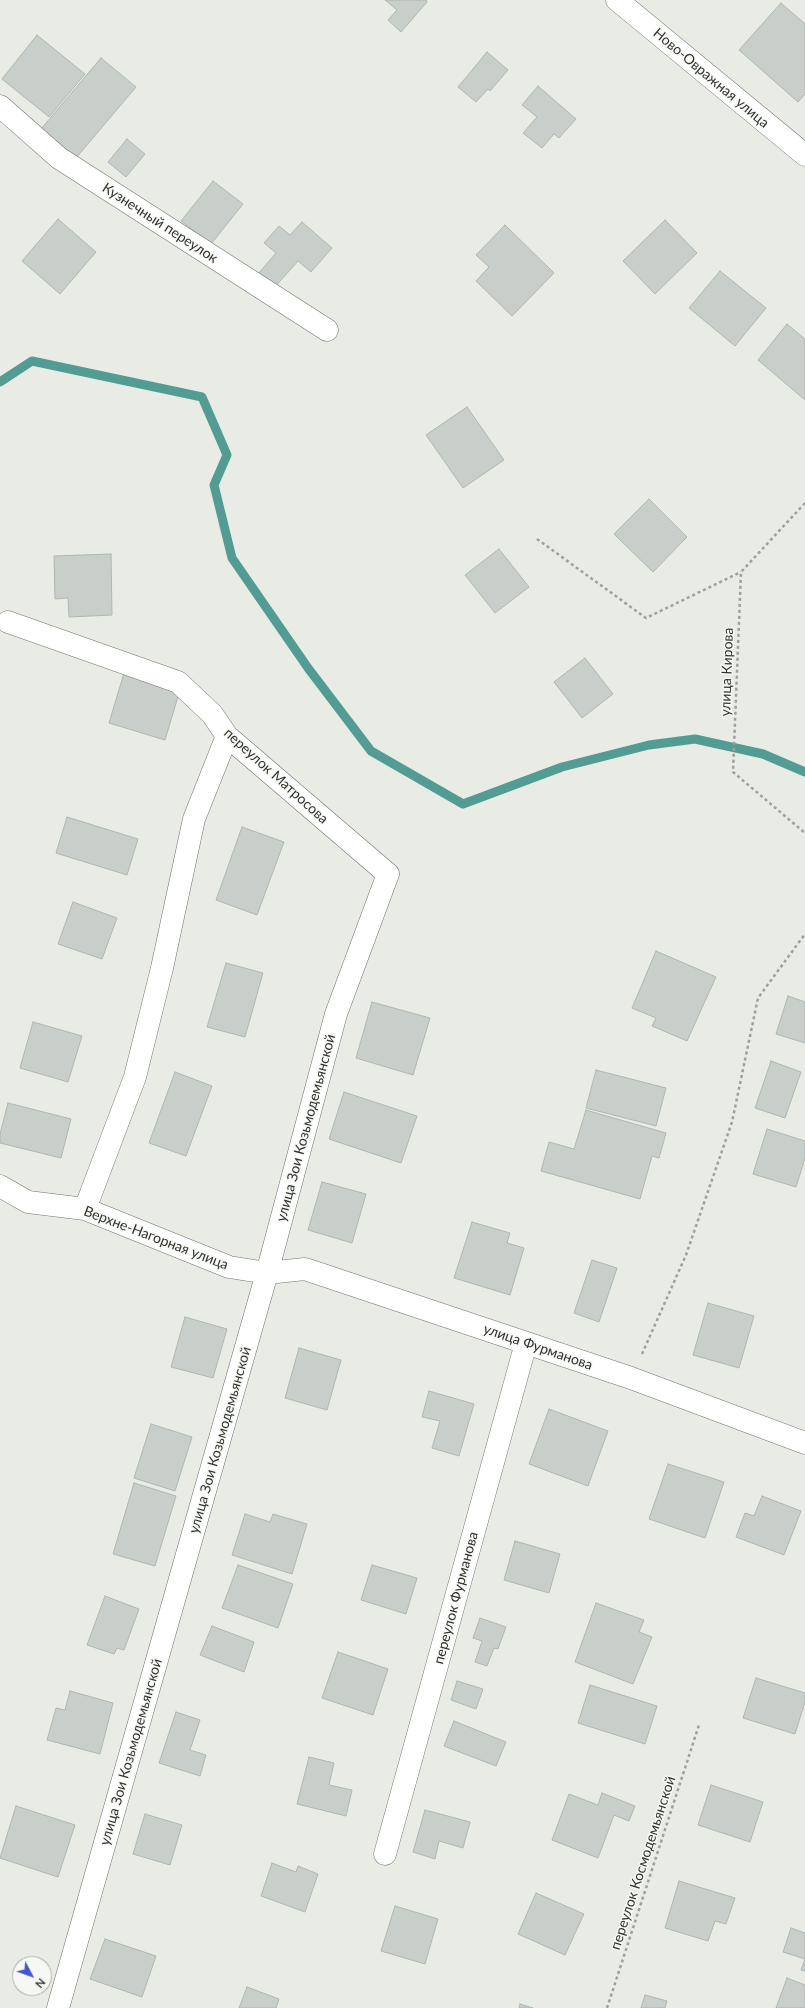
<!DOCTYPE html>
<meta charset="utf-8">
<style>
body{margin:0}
#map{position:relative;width:805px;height:2008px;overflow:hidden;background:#e8ece5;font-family:Lato,sans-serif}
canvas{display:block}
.north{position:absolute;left:12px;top:1956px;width:40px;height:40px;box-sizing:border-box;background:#f6f9f3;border:1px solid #a8aaa5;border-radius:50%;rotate:131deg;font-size:11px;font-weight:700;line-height:16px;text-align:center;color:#323330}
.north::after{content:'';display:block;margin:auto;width:14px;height:18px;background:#4356ca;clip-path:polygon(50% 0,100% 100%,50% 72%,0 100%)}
</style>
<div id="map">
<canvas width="805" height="2008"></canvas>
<div class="north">N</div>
</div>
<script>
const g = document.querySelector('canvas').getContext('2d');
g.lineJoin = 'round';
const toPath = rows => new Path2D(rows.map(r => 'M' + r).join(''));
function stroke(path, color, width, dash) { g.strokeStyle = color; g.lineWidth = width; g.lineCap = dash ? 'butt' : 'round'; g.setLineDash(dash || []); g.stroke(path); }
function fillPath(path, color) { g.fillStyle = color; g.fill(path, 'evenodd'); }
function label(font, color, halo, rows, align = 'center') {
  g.font = font + ' Lato,sans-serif'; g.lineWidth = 3; g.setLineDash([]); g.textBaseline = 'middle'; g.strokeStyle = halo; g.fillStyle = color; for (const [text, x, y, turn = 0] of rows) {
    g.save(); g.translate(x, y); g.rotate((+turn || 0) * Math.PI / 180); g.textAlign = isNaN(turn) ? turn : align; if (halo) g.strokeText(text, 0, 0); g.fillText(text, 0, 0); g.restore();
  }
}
stroke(toPath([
 [0,382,32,361,202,397,227,455,214,485,232,558,308,668,371,751,463,804,562,767,649,745,695,739,763,754,805,772]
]), '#539c93', 9);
const building = toPath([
 [385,0,426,0,427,2,401,32,388,20,397,10,385,0],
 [781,3,805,24,805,94,798,102,739,50,781,3],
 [37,35,85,74,49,117,2,79,37,35],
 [487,52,508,70,490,91,488,89,476,102,458,87,487,52],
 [101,58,136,87,76,158,41,129,101,58],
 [538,86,576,119,559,138,554,134,542,148,523,133,537,117,522,105,538,86],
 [127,139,145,154,126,177,108,162,127,139],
 [213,181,243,204,211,244,181,221,213,181],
 [58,219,96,252,60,294,22,261,58,219],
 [665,220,697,253,655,294,623,261,665,220],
 [302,222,332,248,311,272,298,261,274,288,258,274,276,253,264,243,279,226,290,235,302,222],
 [505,225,554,273,512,316,476,281,489,267,476,255,505,225],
 [720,271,766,308,735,346,689,308,720,271],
 [787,324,805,339,805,400,758,360,787,324],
 [467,407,504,460,463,488,426,435,467,407],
 [649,499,687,537,653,572,614,534,649,499],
 [499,549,529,587,495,613,465,575,499,549],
 [111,554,112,615,69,617,68,598,55,599,54,556,111,554],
 [585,658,613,694,582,718,554,682,585,658],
 [124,673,180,690,165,740,109,723,124,673],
 [67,817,138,839,127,875,56,853,67,817],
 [242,827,284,842,257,915,216,900,242,827],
 [73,902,117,918,102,959,58,944,73,902],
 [656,951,716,977,687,1041,652,1026,656,1018,632,1008,656,951],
 [226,963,263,973,245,1037,207,1027,226,963],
 [788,996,805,1002,805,1043,776,1034,788,996],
 [372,1002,430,1018,413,1075,356,1058,372,1002],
 [33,1022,82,1036,68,1082,20,1068,33,1022],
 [771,1061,801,1072,785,1118,755,1108,771,1061],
 [596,1070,666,1088,656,1126,586,1108,596,1070],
 [175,1072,212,1086,186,1156,149,1143,175,1072],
 [344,1092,417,1116,401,1163,329,1139,344,1092],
 [8,1103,71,1119,61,1158,0,1143,0,1134,8,1103],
 [586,1110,666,1133,659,1158,652,1156,640,1199,541,1171,549,1142,574,1149,586,1110],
 [767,1129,805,1141,805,1158,796,1187,753,1174,767,1129],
 [322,1182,366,1194,352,1243,308,1230,322,1182],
 [472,1222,510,1233,507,1243,524,1248,510,1295,454,1278,472,1222],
 [592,1260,617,1268,599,1322,574,1313,592,1260],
 [708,1303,754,1316,739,1368,693,1355,708,1303],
 [185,1317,227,1329,213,1378,171,1367,185,1317],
 [299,1348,341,1360,327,1410,285,1398,299,1348],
 [429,1391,474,1404,459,1456,432,1448,440,1421,422,1417,429,1391],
 [549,1409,608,1431,588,1486,529,1464,549,1409],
 [151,1424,192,1437,175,1491,134,1478,151,1424],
 [668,1464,724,1482,705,1538,649,1519,668,1464],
 [134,1483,176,1496,155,1566,113,1554,134,1483],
 [762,1496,801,1511,784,1555,736,1537,745,1513,754,1516,762,1496],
 [245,1514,270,1522,273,1514,307,1524,292,1574,232,1555,245,1514],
 [515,1541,560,1554,549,1593,504,1580,515,1541],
 [238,1565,293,1584,278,1628,222,1608,238,1565],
 [372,1565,417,1578,406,1614,361,1600,372,1565],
 [105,1596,139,1609,124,1650,117,1648,114,1654,87,1645,105,1596],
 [596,1603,644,1620,639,1632,652,1637,633,1684,575,1662,596,1603],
 [480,1618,506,1627,498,1649,494,1648,487,1666,475,1662,482,1641,473,1638,480,1618],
 [212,1626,254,1642,244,1672,200,1655,212,1626],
 [338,1652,388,1669,373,1715,322,1698,338,1652],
 [756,1678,805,1693,805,1702,795,1734,743,1718,756,1678],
 [457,1681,483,1689,476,1709,451,1700,457,1681],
 [590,1685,657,1706,645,1744,578,1723,590,1685],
 [70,1691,113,1703,100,1754,47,1740,56,1708,65,1710,70,1691],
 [176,1712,200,1720,190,1750,206,1755,200,1776,159,1763,176,1712],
 [454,1721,506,1742,496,1766,444,1746,454,1721],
 [309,1757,334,1763,329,1785,352,1790,346,1816,297,1804,309,1757],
 [711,1785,763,1802,750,1842,698,1825,711,1785],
 [602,1793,635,1806,629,1821,614,1815,598,1858,552,1840,569,1794,598,1805,602,1793],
 [16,1806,75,1825,58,1877,0,1858,16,1806],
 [425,1810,470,1822,463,1848,439,1841,435,1859,413,1852,425,1810],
 [145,1814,182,1825,170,1865,133,1854,145,1814],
 [272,1863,296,1872,298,1866,318,1874,305,1912,261,1896,272,1863],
 [679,1881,735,1898,726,1924,715,1921,708,1941,665,1928,679,1881],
 [536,1893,584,1914,565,1955,518,1934,536,1893],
 [395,1906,438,1919,425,1964,381,1951,395,1906],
 [791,1928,805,1933,805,1971,801,1970,805,1959,783,1952,791,1928],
 [105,1939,156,1956,142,1997,90,1979,105,1939],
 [787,1978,805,1985,805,2008,776,2008,787,1978],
 [247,1987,279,1999,276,2008,239,2008,247,1987],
 [645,1995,667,2001,665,2008,641,2008,645,1995],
 [520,2004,533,2008,519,2008,520,2004]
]);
fillPath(building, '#c8cfca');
stroke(building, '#afb6b2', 1);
const minor = toPath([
 [617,0,805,155],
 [0,106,59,158,327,330],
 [8,622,178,682,212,714,227,736,388,874,336,1014,267,1273,58,2008],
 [0,1186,28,1202,85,1209,229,1267,267,1273,305,1269,631,1378,805,1443],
 [85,1209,135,1077,162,968,194,819,227,736],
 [385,1854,526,1343]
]);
stroke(minor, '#71746f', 23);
stroke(toPath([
 [805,503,741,572,733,772,805,833],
 [537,539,646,618,741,572],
 [642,1354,686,1255,732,1122,758,998,805,934],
 [607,2008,699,1725]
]), '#9ea09b', 2.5, [3, 3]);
stroke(minor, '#fff', 22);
label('14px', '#323330', '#f6f9f3', [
 ["Ново-Овражная улица",711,78,40],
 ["Кузнечный переулок",160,223,33],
 ["улица Кирова",727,672,-88],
 ["переулок Матросова",276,776,42],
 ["улица Зои Козьмодемьянской",306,1128,-75],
 ["Верхне-Нагорная улица",156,1238,21],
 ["улица Фурманова",538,1347,19],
 ["улица Зои Козьмодемьянской",220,1440,-74],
 ["переулок Фурманова",456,1598,-75],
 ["улица Зои Козьмодемьянской",131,1752,-74],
 ["переулок Космодемьянской",643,1863,-72]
]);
</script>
